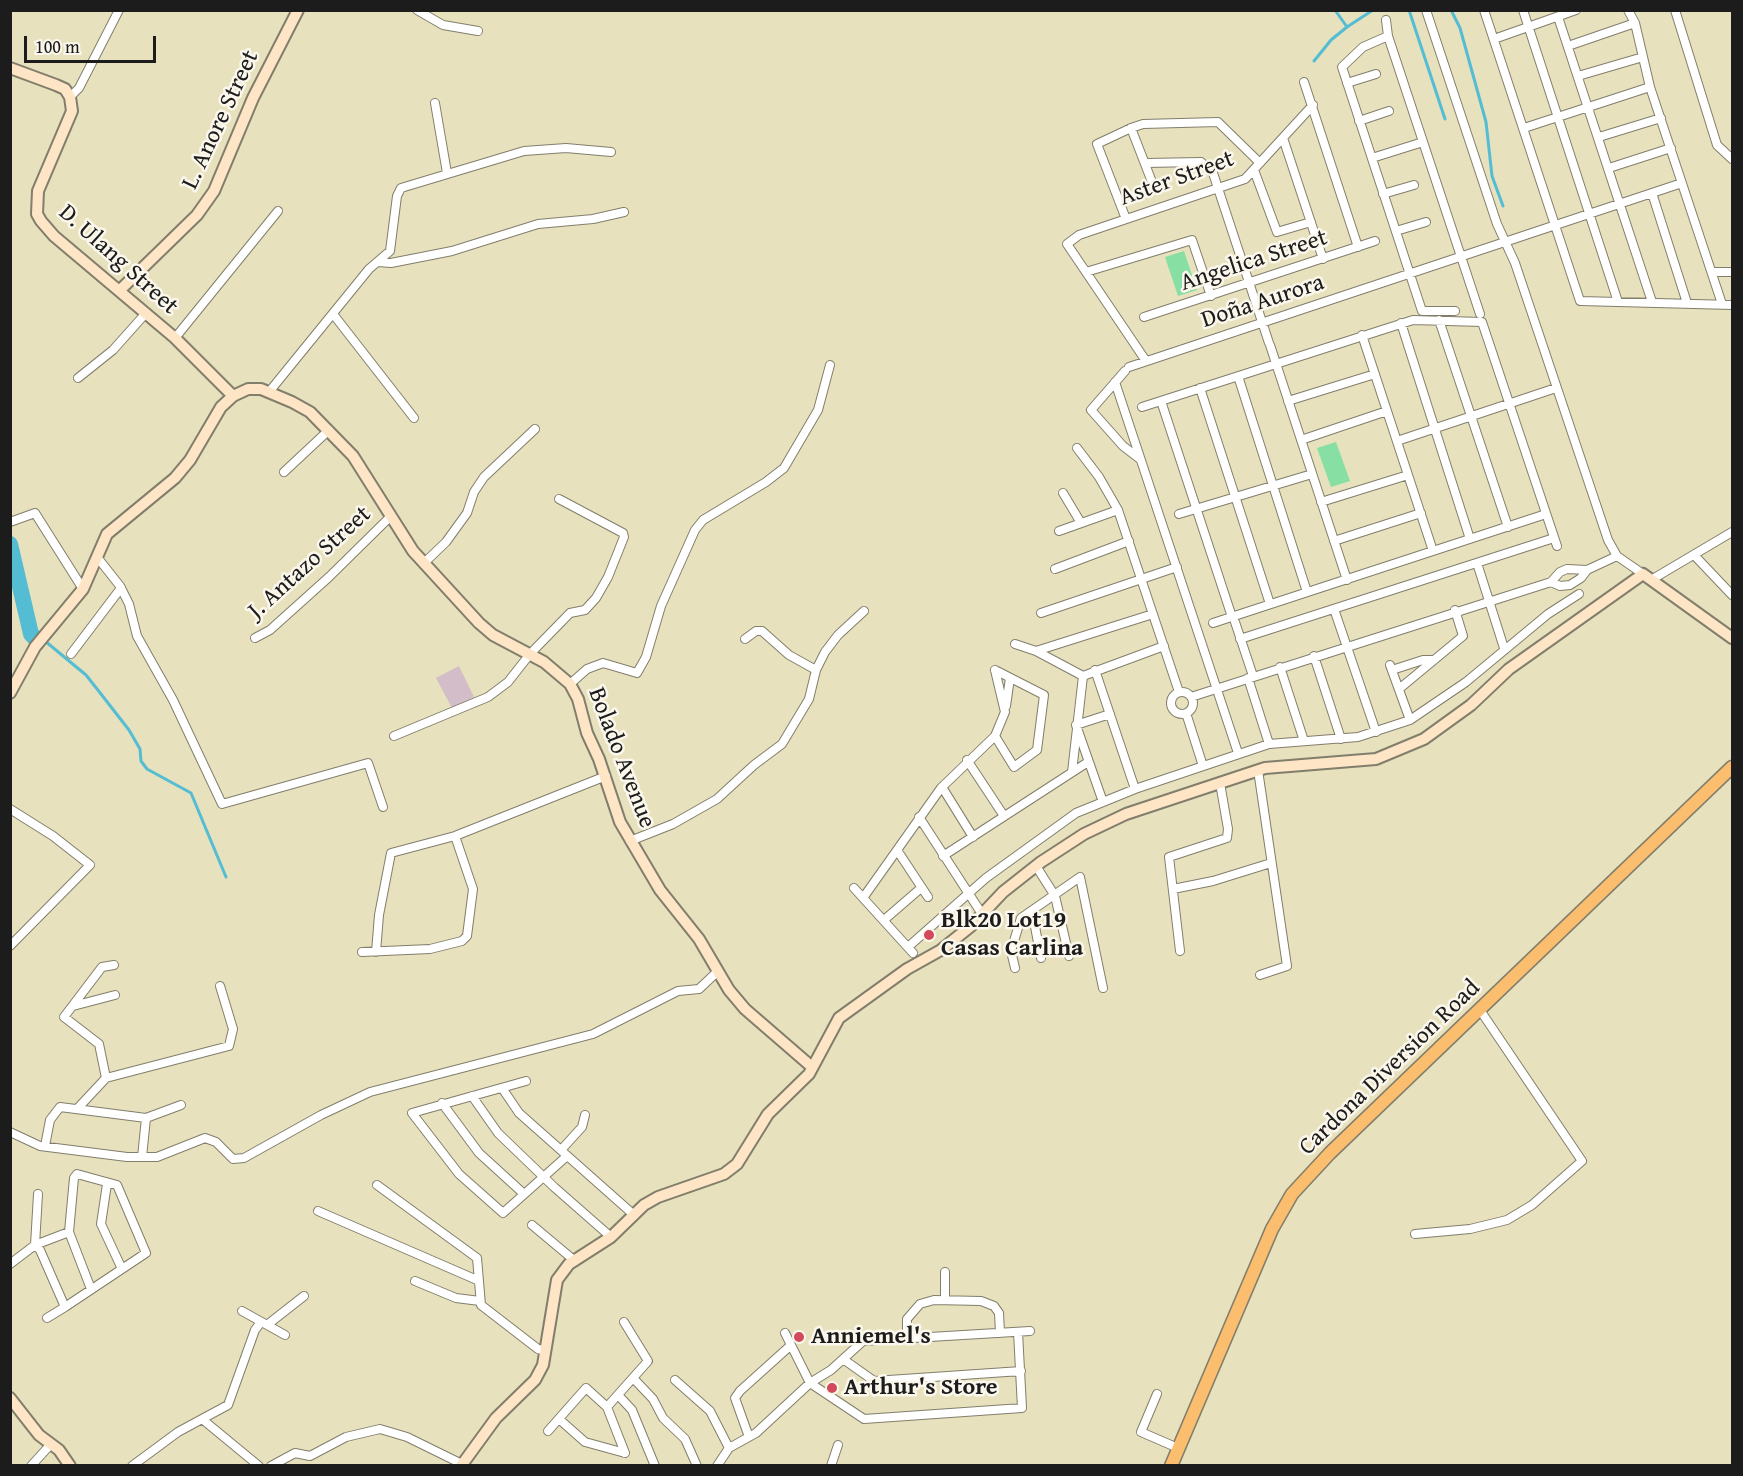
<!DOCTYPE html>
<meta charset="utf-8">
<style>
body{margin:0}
#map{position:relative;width:1743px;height:1476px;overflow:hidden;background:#e7e1bd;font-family:"Gentium Book Plus",serif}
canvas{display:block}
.frame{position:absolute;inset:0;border:12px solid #1c1c1c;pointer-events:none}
.scale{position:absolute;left:24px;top:36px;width:132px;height:27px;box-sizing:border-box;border:3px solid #1c1c1c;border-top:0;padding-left:8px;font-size:18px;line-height:21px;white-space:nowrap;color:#1c1c1c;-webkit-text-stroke:4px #fbf7ec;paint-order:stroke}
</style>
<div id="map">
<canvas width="1743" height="1476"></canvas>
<div class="frame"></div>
<div class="scale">100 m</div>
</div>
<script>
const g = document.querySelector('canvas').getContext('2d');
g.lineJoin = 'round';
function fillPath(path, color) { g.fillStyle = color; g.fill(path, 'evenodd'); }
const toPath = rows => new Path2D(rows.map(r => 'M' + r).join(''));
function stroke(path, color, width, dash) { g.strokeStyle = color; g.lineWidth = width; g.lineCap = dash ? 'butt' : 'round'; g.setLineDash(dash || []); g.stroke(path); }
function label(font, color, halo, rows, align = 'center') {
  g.font = font + ' "Gentium Book Plus",serif'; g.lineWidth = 5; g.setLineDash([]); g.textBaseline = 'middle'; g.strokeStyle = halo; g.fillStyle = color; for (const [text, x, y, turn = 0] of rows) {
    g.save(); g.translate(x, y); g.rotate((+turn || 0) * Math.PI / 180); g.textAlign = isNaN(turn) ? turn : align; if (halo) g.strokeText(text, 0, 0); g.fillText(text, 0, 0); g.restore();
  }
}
fillPath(toPath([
 [459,666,474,697,452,708,436,678]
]), '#d2bdc8');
fillPath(toPath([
 [1184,251,1197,290,1178,296,1165,257],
 [1336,442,1350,481,1331,487,1317,448]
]), '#87dfa3');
stroke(toPath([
 [1335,10,1347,27,1373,10],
 [1409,10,1445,119],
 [1451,10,1460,28,1486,122,1492,176,1503,206],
 [1314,61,1331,40,1347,27],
 [45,641,86,675,101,694,129,730,140,749,141,761,147,769,191,793,226,877]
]), '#55bdd3', 3);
stroke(toPath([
 [10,544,31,634,35,638]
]), '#55bdd3', 16);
const street = toPath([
 [417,10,443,25,478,31],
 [1426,10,1497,224,1515,263,1608,540,1617,556,1643,574],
 [1484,10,1580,301,1732,305],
 [1523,10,1618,302],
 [1628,10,1635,23,1650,87,1722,304],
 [1675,10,1717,145,1732,159],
 [1558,17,1652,302],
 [1386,20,1388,36,1480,314],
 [1388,36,1363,47,1342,67,1422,311,1455,311],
 [1494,39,1576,10],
 [1568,46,1635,23],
 [1578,76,1643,57],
 [1304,82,1358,247],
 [1347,83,1376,74],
 [70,97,79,88,119,10],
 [435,103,447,173],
 [1359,121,1389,111],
 [1131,128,1152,182],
 [1524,128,1650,87],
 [1599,137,1661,118],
 [1283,138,1323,259],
 [1372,158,1423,142],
 [1145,163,1201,162,1213,173,1269,343],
 [1609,168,1671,148],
 [1254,170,1277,232,1311,222],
 [1652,193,1687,303],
 [1383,194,1414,185],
 [1126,219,1097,144,1131,128,1143,124,1218,122,1260,163],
 [1396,231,1426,222],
 [378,262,391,263,452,251,538,224,593,219,624,212],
 [1086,272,1192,240,1211,296],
 [1713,272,1732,272],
 [333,314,414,418],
 [1144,317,1375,241],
 [1439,320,1508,527],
 [1401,323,1470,539],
 [1362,335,1433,551],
 [175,338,278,211],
 [1270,345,1347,580],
 [1146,361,1067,244,1079,235,1245,179,1313,105],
 [1129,367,1682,183],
 [1125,371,1091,410,1123,446,1140,459],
 [1238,376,1307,592],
 [78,378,113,350,146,313],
 [1115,382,1238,753],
 [1200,388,1270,604],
 [269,392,369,269,390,251,397,196,401,188,524,151,566,148,611,152],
 [1161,401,1232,617],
 [1288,401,1375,374],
 [1142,407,1413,320,1482,322,1557,546],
 [1301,440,1387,411],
 [1397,441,1556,388],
 [1077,448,1099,477,1118,510,1179,692],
 [284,472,329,430],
 [1063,493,1081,523],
 [1321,502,1408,475],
 [1179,514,1312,474],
 [10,522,35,513,83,589],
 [1059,531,1118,510],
 [1334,541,1421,513],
 [1694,555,1732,595],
 [97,557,120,586,129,604,137,636,173,700,222,804,368,763,383,807],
 [424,563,446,542,467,513,474,492,484,477,535,429],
 [1477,563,1504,648],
 [1055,569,1129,541],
 [1651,580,1732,532],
 [1551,582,1560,586,1570,585,1581,578,1587,570],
 [1334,609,1376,732],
 [1041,613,1177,567],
 [1235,622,1253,676],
 [1213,623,1546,514],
 [255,638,270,630,329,577,391,516],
 [745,639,756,631,762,631,789,655,816,670],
 [1240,639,1554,538],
 [1015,644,1036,651,1083,676],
 [1036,651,1153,614],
 [71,654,121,588],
 [1314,656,1341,739],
 [1390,665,1410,720],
 [1280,667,1304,741],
 [1095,670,1135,789],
 [1392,670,1423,660,1434,660],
 [1083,676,1164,646],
 [1248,678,1269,744],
 [570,684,587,669,603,663,637,673,646,657,661,606,695,530,703,520,766,482,784,468,818,410,830,365],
 [1399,689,1463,636,1455,610],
 '1171 703a11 11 0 1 1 22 0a11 11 0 1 1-22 0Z',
 [1191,697,1551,582,1560,572,1567,569,1587,570,1617,556],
 [1006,706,1010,678],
 [1186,713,1203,766],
 [394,736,488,697,508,682,530,654,570,613,585,610,596,598,608,577,624,537,623,533,559,499],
 [995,736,1014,767,1037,750,1044,695,995,670],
 [967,760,1004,816],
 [1258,770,1287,966,1260,975],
 [1072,772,1083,676],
 [942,787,973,837],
 [1103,802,1076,725,1110,714],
 [10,809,53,836,90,865,10,946],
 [919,817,982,914],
 [630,841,673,824,717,799,754,765,782,744,809,699,816,670,825,652,838,635,864,611],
 [897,850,928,897],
 [943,856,1088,762],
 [1036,866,1055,896,1069,956],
 [854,888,913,953],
 [1173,889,1213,881,1271,863],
 [863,898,941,788,995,736,1005,712,995,670],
 [1032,911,1041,958],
 [884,920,921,888],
 [908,947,986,878,1076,813,1135,789,1269,744,1358,737,1410,720,1466,682,1548,614,1579,594],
 [1180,951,1169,857,1227,838,1228,829,1220,783],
 [362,952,430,949,462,941,467,936,473,889,455,836],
 [376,952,379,915,391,853,455,836,606,776],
 [1015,968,1011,951,1021,918,1080,877,1103,988],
 [73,1006,115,995],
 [106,1078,99,1044,64,1017,102,967,114,965],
 [526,1081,412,1113,459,1174,503,1213,567,1156],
 [502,1088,519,1113,634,1215],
 [472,1096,498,1133,554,1187,611,1237],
 [442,1103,479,1153,524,1194],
 [77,1109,106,1078,229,1046,233,1029,220,986],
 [10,1132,40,1146,127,1157,157,1157,205,1138,216,1142,233,1159,244,1158,321,1115,370,1092,593,1034,678,991,699,989,718,971],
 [45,1146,50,1120,60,1107,146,1118,181,1105],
 [561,1150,582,1127,585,1115],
 [142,1157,146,1118],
 [107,1184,101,1224,122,1269],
 [377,1185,477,1258,481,1305,538,1349,546,1351],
 [38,1194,35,1245,40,1250,65,1307],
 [318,1211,477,1280],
 [532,1225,575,1261],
 [1415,1234,1470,1229,1507,1220,1532,1205,1582,1161,1480,1010],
 [10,1264,35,1245,69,1232],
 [945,1272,945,1300],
 [415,1281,456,1298,480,1301],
 [242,1311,285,1335],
 [47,1318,65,1307,146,1253,117,1185,77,1174,74,1178,69,1232,91,1289],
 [267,1325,304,1296],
 [785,1333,810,1383,864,1419,1022,1408,1018,1332],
 [907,1338,907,1319,920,1304,934,1300,981,1301,994,1306,999,1313,1000,1333],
 [843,1359,874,1381,1021,1371],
 [634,1379,653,1399,663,1418,685,1439,697,1466],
 [675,1380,710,1411,729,1448],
 [1157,1394,1141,1432,1178,1448],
 [618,1395,632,1410,655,1466],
 [607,1407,648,1361,624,1322],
 [202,1419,228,1405,255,1330,261,1322],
 [559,1419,585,1442,625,1453],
 [548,1431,586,1388,607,1407,625,1453],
 [749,1437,735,1398,740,1391,790,1346],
 [31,1466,51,1444],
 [132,1466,178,1432,202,1419,259,1466],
 [271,1466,295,1453,310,1456,346,1437,380,1429,407,1437,462,1464],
 [717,1466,729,1448,756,1433,810,1383,831,1370,863,1341,1030,1331],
 [831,1466,838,1445]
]);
const secondary = toPath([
 [10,68,56,85,65,89,70,97,72,111,38,191,37,214,41,221,54,236,175,338,233,396],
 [120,290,197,215,214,191,253,98,298,10],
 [10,693,35,647,83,589,107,534,175,478,190,460,221,407,233,396,248,389,261,389,292,402,310,412,353,456,413,551,479,623,493,635,544,662,570,684,578,699,587,733,599,759,620,822,660,890,699,939,729,990,745,1009,812,1067],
 [10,1398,39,1435,59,1450,70,1466],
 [461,1466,496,1418,535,1380,543,1365,557,1280,569,1264,611,1237,644,1205,658,1197,724,1174,737,1164,768,1114,809,1074,839,1018,907,969,941,950,971,926,1003,892,1041,862,1084,834,1126,814,1265,768,1376,759,1424,739,1471,705,1509,669,1643,574,1732,638]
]);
const primary = toPath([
 [1171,1466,1272,1229,1292,1194,1330,1153,1732,767]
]);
stroke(street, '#827e6c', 10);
stroke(secondary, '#827e6c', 14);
stroke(primary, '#827e6c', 15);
stroke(street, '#fff', 8);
stroke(secondary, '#fde5c5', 10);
stroke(primary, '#fbbd6e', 12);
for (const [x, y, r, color] of [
 [929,935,6,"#d1495b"],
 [799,1337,6,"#d1495b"],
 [832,1388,6,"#d1495b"]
]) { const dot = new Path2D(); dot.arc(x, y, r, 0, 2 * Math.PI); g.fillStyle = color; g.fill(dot); stroke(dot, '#fbf7ec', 2); }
label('24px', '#1c1c1c', '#fbf7ec', [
 ["L. Anore Street",221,120,-65],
 ["Aster Street",1177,179,-20],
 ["D. Ulang Street",118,260,42],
 ["Angelica Street",1254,261,-18],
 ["Doña Aurora",1263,302,-18],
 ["J. Antazo Street",310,563,-42],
 ["Bolado Avenue",621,758,69],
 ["Cardona Diversion Road",1390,1068,-44]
]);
label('bold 24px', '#1c1c1c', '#fbf7ec', [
 ["Blk20 Lot19",941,921],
 ["Casas Carlina",941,949],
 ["Anniemel's",811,1337],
 ["Arthur's Store",844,1388]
], 'left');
</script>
